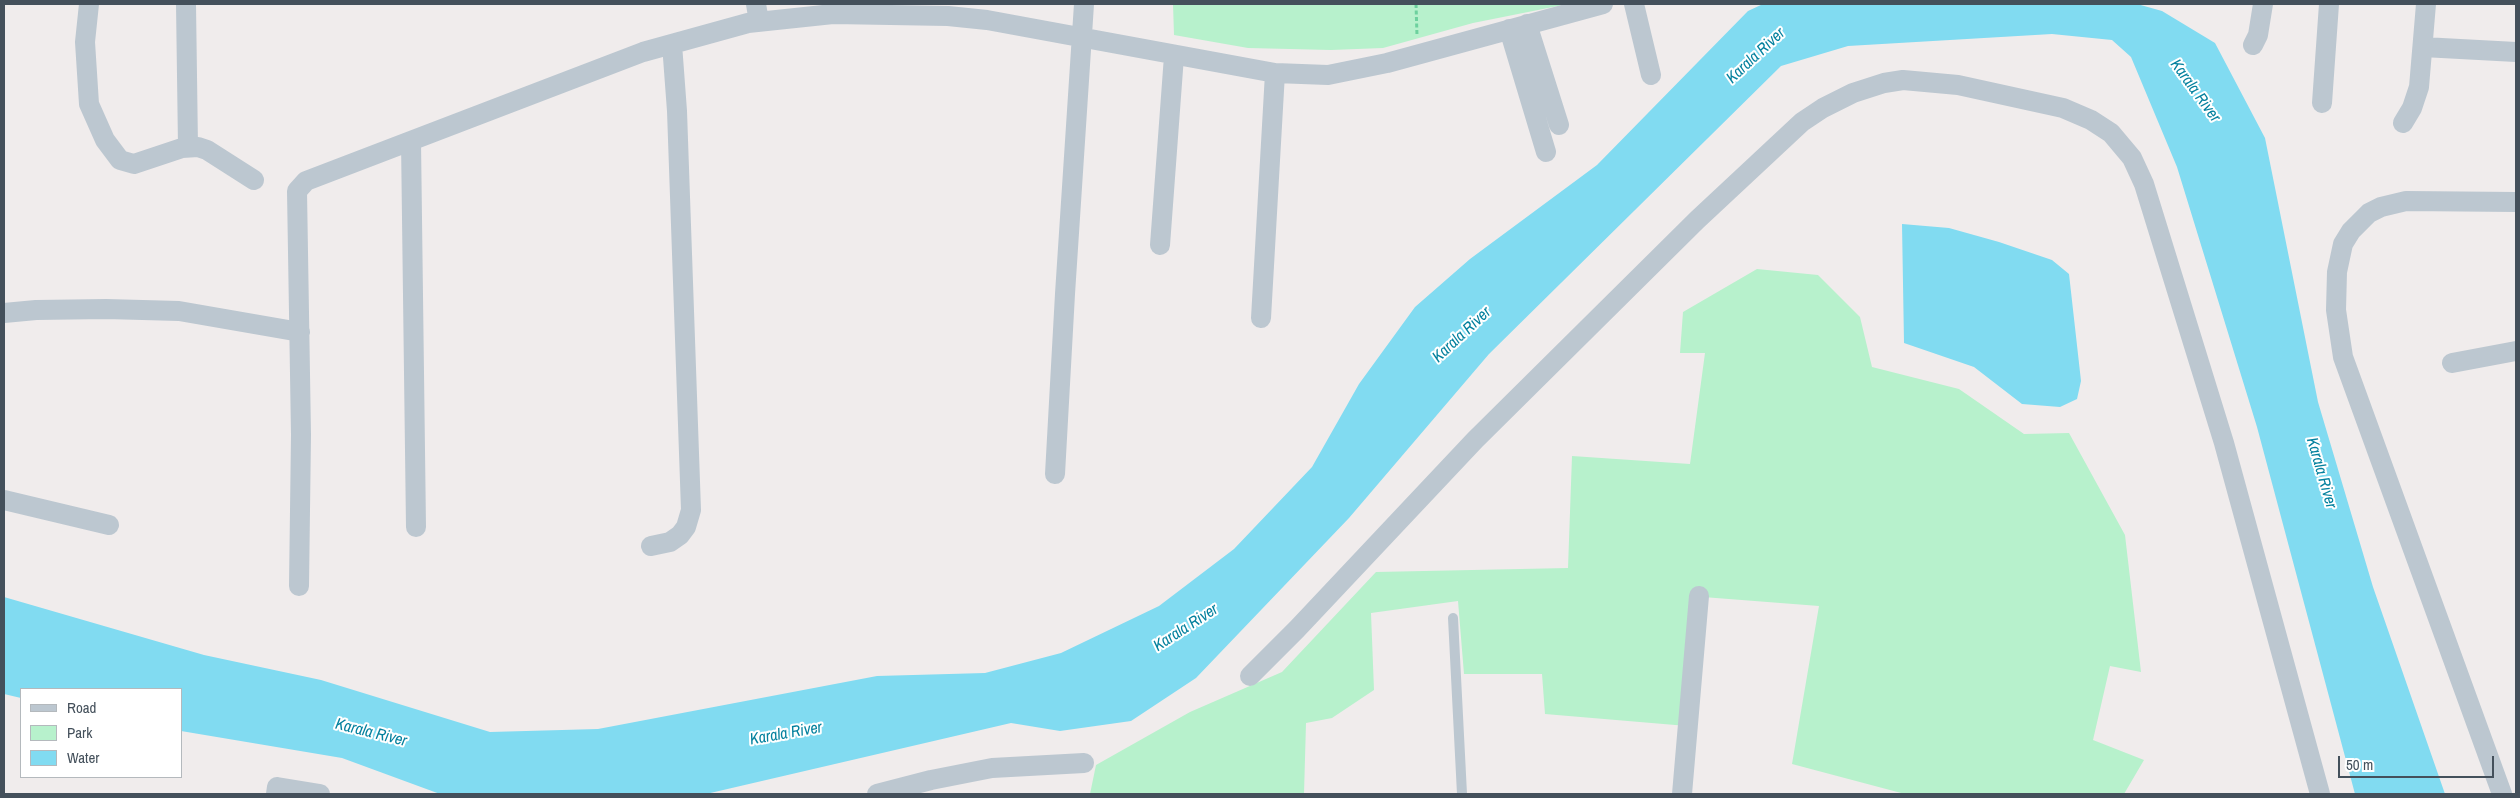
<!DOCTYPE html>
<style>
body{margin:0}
#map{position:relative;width:2520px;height:798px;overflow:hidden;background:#f0ecec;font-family:"Archivo Narrow",sans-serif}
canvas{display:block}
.frame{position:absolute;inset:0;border:5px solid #44505b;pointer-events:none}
.legend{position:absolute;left:20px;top:688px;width:162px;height:90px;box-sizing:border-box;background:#fff;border:1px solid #b4b9bd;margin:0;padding:6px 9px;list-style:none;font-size:15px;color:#44505b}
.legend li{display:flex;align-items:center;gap:10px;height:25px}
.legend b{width:25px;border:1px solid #b4b9bd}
.scale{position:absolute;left:2338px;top:756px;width:156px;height:22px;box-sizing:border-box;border:2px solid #44505b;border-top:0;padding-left:6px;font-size:15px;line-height:18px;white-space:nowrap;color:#44505b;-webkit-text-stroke:4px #fff;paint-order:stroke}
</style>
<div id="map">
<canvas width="2520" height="798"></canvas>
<div class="frame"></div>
<ul class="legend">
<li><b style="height:6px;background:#bcc7d0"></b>Road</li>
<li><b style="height:14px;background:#b7f1cc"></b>Park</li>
<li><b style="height:14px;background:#81dbf1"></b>Water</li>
</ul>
<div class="scale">50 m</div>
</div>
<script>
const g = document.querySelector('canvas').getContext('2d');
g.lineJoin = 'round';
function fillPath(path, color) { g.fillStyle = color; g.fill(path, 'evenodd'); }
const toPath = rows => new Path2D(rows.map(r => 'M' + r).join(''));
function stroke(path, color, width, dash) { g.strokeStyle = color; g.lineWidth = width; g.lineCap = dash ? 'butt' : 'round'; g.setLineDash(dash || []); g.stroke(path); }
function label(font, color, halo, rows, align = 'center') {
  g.font = font + ' "Archivo Narrow",sans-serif'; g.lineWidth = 4; g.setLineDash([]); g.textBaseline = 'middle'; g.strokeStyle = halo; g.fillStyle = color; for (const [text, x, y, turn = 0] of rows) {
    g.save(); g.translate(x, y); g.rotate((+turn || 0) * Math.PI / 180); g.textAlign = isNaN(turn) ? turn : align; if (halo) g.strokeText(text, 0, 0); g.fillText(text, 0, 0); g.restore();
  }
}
fillPath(toPath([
 [1173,4,1568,4,1473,23,1383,48,1331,50,1248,48,1174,35],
 [1757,269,1818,275,1860,317,1872,367,1959,389,2024,434,2069,433,2125,535,2141,672,2110,666,2093,740,2144,760,2124,794,1905,794,1792,764,1819,606,1703,597,1687,726,1545,714,1542,674,1464,674,1458,601,1371,613,1374,690,1332,718,1306,723,1304,794,1090,794,1096,765,1190,712,1282,672,1376,572,1568,568,1572,456,1690,464,1705,353,1680,353,1683,312]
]), '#b7f1cc');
fillPath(toPath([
 [1763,4,2137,4,2162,11,2215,43,2265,138,2318,402,2373,587,2445,794,2355,794,2257,427,2177,167,2131,57,2112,40,2052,34,1848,46,1781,66,1489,354,1349,518,1196,678,1131,721,1060,731,1011,723,706,794,440,794,342,758,181,731,181,689,21,689,21,698,4,694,4,597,204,655,321,680,490,732,598,729,877,676,985,673,1061,653,1159,606,1234,549,1312,467,1359,384,1415,307,1470,259,1597,165,1748,11],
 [1902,224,1949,228,1999,242,2052,260,2069,274,2081,381,2077,399,2060,407,2022,404,1974,367,1904,343]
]), '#81dbf1');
stroke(toPath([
 [1416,4,1417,36]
]), '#6dd19e', 3, [4, 2.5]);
stroke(toPath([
 [1453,618,1462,794]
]), '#bcc7d0', 10);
stroke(toPath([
 [89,4,85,42,89,104,105,140,120,160,134,164,182,148,198,147,207,150,254,180],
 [186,4,188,147],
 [756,4,759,22],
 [1634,4,1651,75],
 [1527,24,1559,125],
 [1509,29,1546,152],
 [2253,45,2258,35,2263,4],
 [2423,47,2516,52],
 [2322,103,2329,4],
 [2403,123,2412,108,2419,87,2426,4],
 [411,141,416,527],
 [1160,245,1174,56],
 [4,313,36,310,106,309,179,311,300,332],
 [1261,318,1275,73],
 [2452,363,2516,351],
 [1055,474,1065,294,1084,4],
 [4,500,109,525],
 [651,546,670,542,680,535,686,527,691,510,677,111,672,44],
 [299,586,301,435,297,191,306,181,643,52,748,23,833,14,948,16,987,20,1275,73,1328,75,1387,63,1603,4],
 [1250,676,1297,629,1475,440,1697,220,1802,122,1823,108,1853,93,1884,83,1903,80,1958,85,2063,108,2091,120,2111,133,2132,158,2144,184,2224,443,2320,794],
 [276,794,277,787,320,794],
 [877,794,931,780,992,768,1084,763],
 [1682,794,1699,596],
 [2502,794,2343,357,2336,310,2337,272,2343,244,2351,231,2369,213,2381,207,2406,201,2516,202]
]), '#bcc7d0', 20);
label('italic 16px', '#04819e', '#fff', [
 ["Karala River",1756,56,-43],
 ["Karala River",2195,91,54],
 ["Karala River",1462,335,-43],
 ["Karala River",2321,473,74],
 ["Karala River",1186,628,-33],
 ["Karala River",371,733,14],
 ["Karala River",786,734,-10]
]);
</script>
